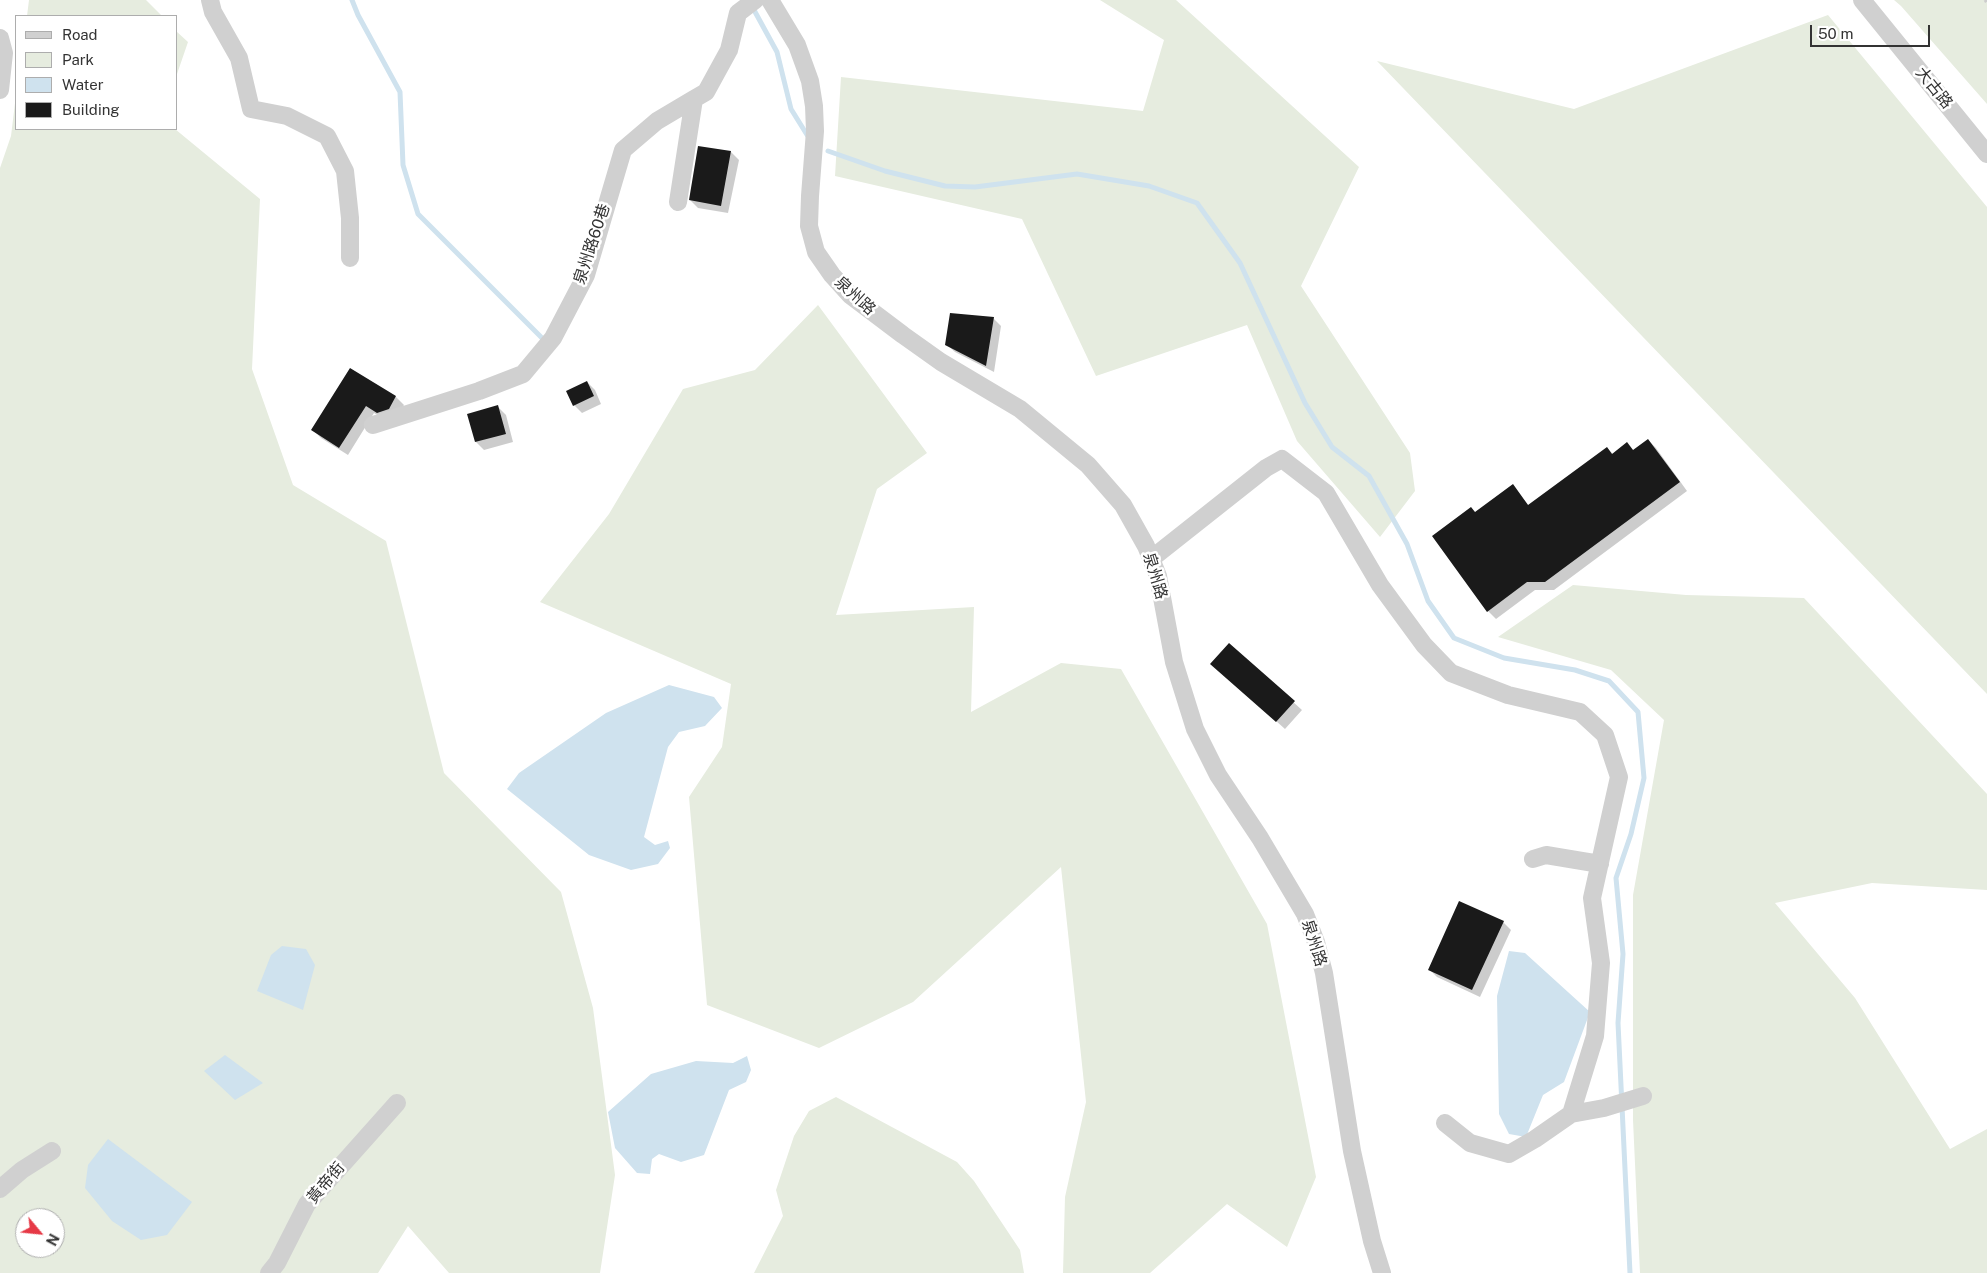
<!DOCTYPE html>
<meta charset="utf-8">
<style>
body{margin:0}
#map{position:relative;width:1987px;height:1273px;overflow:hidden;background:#fff;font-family:"Public Sans",sans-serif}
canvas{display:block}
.legend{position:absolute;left:15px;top:15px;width:162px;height:115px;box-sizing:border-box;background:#fff;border:1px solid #adadad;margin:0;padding:6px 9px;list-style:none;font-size:15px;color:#333}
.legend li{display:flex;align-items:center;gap:10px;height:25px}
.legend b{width:25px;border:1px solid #adadad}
.north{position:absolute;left:15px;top:1208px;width:50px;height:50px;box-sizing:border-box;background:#fff;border:1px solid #adadad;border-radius:50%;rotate:118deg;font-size:14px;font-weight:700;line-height:20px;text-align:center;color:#333}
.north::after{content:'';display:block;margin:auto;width:18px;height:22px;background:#e63946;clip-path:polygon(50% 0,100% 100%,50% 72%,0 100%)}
.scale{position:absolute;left:1810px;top:25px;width:120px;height:22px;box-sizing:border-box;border:2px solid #333;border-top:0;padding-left:6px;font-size:15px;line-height:18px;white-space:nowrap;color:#333;-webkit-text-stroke:4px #fff;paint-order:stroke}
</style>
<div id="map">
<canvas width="1987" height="1273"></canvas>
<ul class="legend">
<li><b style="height:6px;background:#d0d0d0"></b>Road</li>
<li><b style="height:14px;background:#e6ecdf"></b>Park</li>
<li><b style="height:14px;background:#cfe2ee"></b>Water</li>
<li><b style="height:14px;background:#1a1a1a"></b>Building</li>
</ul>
<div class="north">N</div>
<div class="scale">50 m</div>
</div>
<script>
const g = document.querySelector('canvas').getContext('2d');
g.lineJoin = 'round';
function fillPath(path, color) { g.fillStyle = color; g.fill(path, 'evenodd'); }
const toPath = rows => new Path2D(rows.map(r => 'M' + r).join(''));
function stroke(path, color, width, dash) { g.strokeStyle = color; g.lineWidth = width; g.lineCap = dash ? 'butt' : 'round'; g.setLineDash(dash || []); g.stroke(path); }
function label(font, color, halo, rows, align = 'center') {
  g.font = font + ' "Public Sans","Noto Sans TC",sans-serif'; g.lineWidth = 5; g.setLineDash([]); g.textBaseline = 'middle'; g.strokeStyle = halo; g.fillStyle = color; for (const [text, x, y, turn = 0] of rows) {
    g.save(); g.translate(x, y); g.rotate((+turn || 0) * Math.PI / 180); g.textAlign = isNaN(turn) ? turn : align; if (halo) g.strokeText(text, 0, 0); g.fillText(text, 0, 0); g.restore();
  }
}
fillPath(toPath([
 [29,0,146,0,162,16,27,16],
 [1100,0,1176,0,1359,167,1301,286,1410,453,1415,491,1380,537,1297,441,1247,325,1096,376,1022,219,835,176,841,77,1143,111,1164,40],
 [1894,0,1987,0,1987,104,1901,6],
 [1828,15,1987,207,1987,694,1377,61,1574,109],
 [176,31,188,42,176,77],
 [16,95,16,129,175,129,260,199,252,369,293,485,386,541,444,773,561,892,593,1008,615,1175,600,1273,449,1273,408,1226,378,1273,0,1273,0,168,11,136],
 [25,1218,55,1218,55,1248,25,1248],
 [818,305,927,453,877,489,836,615,974,607,971,712,1061,663,1121,669,1267,924,1316,1177,1287,1247,1227,1204,1150,1273,1063,1273,1065,1197,1086,1102,1061,867,913,1002,819,1048,707,1005,689,797,722,747,731,684,540,602,609,514,683,389,755,370],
 [1573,585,1686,595,1804,598,1987,794,1987,890,1872,883,1775,903,1855,998,1950,1149,1987,1129,1987,1273,1640,1273,1633,1120,1633,895,1664,720,1611,670,1498,637],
 [836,1097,957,1162,974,1181,1020,1250,1024,1273,754,1273,783,1216,776,1190,794,1136,809,1111]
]), '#e6ecdf');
fillPath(toPath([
 [669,685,714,697,722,708,705,726,679,732,668,747,644,837,655,845,668,841,670,848,658,864,631,870,589,855,507,789,519,773,606,713],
 [282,946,306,949,315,965,303,1010,257,991,271,955],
 [1509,951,1525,953,1590,1012,1564,1082,1543,1095,1526,1137,1509,1134,1499,1114,1497,996],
 [225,1055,263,1083,235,1100,204,1071],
 [747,1056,751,1070,746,1082,729,1090,704,1155,681,1162,659,1154,652,1159,650,1174,637,1173,615,1148,608,1112,651,1074,696,1061,733,1063],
 [108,1139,192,1202,167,1235,141,1240,112,1221,85,1188,88,1165]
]), '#cfe2ee');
fillPath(toPath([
 [731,152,739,160,728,213,698,208,690,200],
 [993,318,1001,326,994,372,955,352,946,344],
 [351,369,396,397,404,405,397,416,386,420,374,413,348,455,321,438,313,430],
 [587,382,595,390,601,404,582,413,574,405],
 [498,407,506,415,513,442,484,450,476,442,469,415],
 [1648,440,1656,448,1687,491,1554,590,1535,590,1496,619,1488,611,1475,513,1512,485,1529,506,1607,448,1613,454,1627,444,1634,451],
 [1229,644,1302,710,1285,729,1220,671],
 [1503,922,1511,930,1480,997,1437,977,1429,969]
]), '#0003');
stroke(toPath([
 [352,0,358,15,400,92,403,165,418,214,544,340],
 [754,10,777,52,791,109,809,138],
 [828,151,885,171,945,186,975,187,1077,174,1149,186,1197,203,1240,263,1305,403,1332,447,1369,476,1407,544,1428,601,1454,638,1504,658,1575,670,1609,681,1638,712,1644,778,1631,834,1616,878,1623,954,1618,1023,1630,1273]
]), '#cfe2ee', 5);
fillPath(toPath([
 [698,146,731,151,721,206,689,200],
 [950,313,994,317,986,366,945,345],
 [350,368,396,396,389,409,377,413,366,406,339,448,311,430],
 [587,381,594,396,573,406,566,391],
 [498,405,506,434,475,442,467,414],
 [1648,439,1680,482,1545,582,1527,582,1487,612,1432,536,1471,507,1475,512,1513,484,1528,505,1607,447,1612,454,1627,442,1633,450],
 [1229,643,1295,701,1276,722,1210,664],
 [1459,901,1504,921,1472,990,1428,970]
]), '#1a1a1a');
stroke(toPath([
 [1985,0,1987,3]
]), '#cdcdcd', 3, [2.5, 2.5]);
stroke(toPath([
 [210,0,213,12,239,58,251,109,287,116,327,136,345,171,350,218,350,258],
 [770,0,797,45,810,81,814,106,815,131,810,196,809,226,816,252,832,275,850,295,903,335,941,362,1020,409,1088,465,1123,505,1146,546,1158,576,1174,662,1195,729,1218,775,1260,838,1305,914,1316,942,1324,973,1352,1151,1372,1241,1382,1273],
 [1862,0,1987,154],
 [0,38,4,53,0,90],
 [678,202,694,99,706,92,729,50,738,13,755,0],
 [373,425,479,391,523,374,553,338,586,275,623,150,657,121,694,99],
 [1151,559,1266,468,1282,459,1326,493,1380,585,1424,645,1451,673,1508,695,1580,712,1605,735,1619,777,1592,898,1601,963,1595,1036,1571,1114],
 [1533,859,1546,855,1600,864],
 [1445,1123,1470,1143,1509,1154,1535,1139,1571,1114,1604,1108,1643,1096],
 [0,1189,22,1170,52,1151],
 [269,1273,277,1263,307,1204,397,1103]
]), '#d0d0d0', 18);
label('16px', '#333', '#fff', [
 ["大古路",1934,88,51],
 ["泉州路60巷",592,244,-72],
 ["泉州路",855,296,42],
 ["泉州路",1155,576,73],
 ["泉州路",1314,943,72],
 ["黃帝街",326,1183,-50]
]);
</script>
